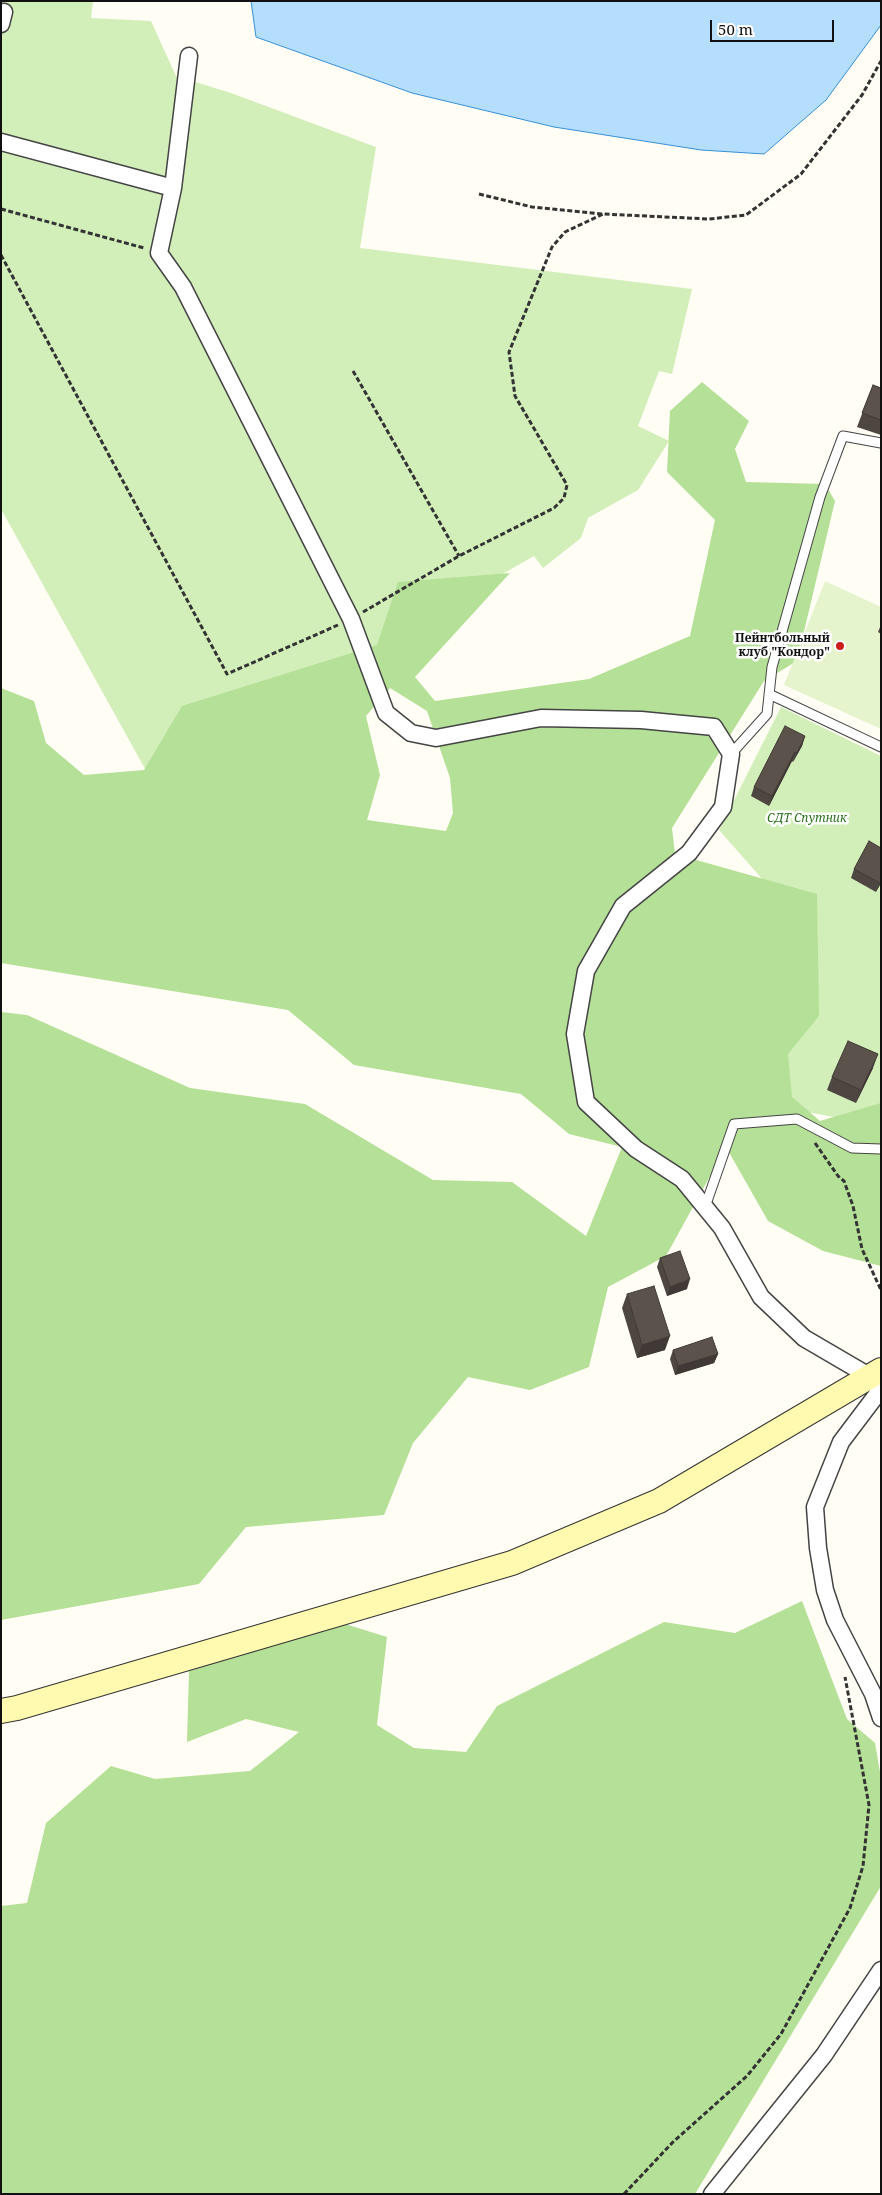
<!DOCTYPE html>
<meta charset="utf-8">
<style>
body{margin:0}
#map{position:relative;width:882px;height:2195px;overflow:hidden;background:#fffdf4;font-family:"Noto Serif",serif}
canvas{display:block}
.frame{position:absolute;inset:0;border:2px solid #111;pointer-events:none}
.scale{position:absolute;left:710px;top:20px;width:124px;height:22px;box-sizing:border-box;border:2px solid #111;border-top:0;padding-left:6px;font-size:15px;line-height:18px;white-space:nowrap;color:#111;-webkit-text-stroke:4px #fff;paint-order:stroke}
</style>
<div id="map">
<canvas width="882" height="2195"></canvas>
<div class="frame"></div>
<div class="scale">50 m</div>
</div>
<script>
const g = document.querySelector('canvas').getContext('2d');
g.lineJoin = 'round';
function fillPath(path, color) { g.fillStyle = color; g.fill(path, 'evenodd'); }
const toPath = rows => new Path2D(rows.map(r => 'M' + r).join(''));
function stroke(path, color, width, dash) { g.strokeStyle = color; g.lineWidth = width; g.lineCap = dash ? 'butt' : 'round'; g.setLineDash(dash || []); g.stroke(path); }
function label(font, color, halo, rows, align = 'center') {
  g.font = font + ' "Noto Serif",serif'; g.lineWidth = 5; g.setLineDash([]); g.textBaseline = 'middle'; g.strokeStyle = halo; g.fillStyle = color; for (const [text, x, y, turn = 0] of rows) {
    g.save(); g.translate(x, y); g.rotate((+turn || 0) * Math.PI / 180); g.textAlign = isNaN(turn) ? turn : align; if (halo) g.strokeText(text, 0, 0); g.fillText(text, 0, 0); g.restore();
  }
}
fillPath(toPath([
 [1,1,93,1,91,18,151,21,176,76,231,93,376,147,360,248,692,289,672,374,659,371,638,426,669,441,638,490,588,518,581,538,543,568,534,556,499,576,159,794,1,509],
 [781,707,881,756,881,1126,760,1103,801,923,719,830]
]), '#d2eeb9');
fillPath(toPath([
 [702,382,749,421,735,449,746,482,825,484,835,501,797,661,764,681,672,828,675,854,817,894,819,1016,788,1054,792,1097,820,1121,881,1103,881,1266,823,1251,768,1221,726,1147,666,1256,608,1287,589,1367,530,1390,468,1377,413,1443,384,1515,246,1527,199,1584,1,1620,1,1012,27,1015,190,1088,305,1104,433,1180,512,1182,586,1236,622,1147,569,1134,521,1094,354,1065,288,1010,1,963,1,688,34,701,46,743,84,775,144,770,182,706,377,645,398,582,510,573,415,677,435,701,589,679,690,636,715,520,667,472,670,411],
 [390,688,427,711,450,778,453,813,446,831,367,820,380,775,366,716],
 [802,1601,847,1719,875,1743,881,1778,881,1886,695,2194,1,2194,1,1906,27,1903,46,1823,111,1766,155,1779,250,1771,299,1732,246,1719,187,1742,189,1671,342,1623,387,1637,377,1725,414,1748,466,1752,497,1706,664,1622,735,1633]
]), '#b5e097');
fillPath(toPath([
 [825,581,881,607,881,729,784,685]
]), '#e5f4cc');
const water = toPath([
 [251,1,881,1,881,25,826,100,764,154,701,150,554,127,412,93,256,37,251,1]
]);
fillPath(water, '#b4defb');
stroke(water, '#3590d9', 1);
const service = toPath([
 [769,694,881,747],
 [731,754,767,714,772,667,820,497,843,436,881,443],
 [705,1207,734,1124,797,1119,852,1148,881,1149]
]);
const minor = toPath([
 [1,24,4,12],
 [189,56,173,188,159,253,183,287,351,619,386,713,411,733,436,738,541,718,641,720,714,727,731,754,723,807,689,853,623,906,586,971,575,1034,586,1102,636,1149,682,1179,722,1228,761,1297,804,1338,869,1376],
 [1,142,173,188],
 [881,1389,841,1442,815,1507,818,1548,825,1590,835,1620,873,1694,881,1718],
 [712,2194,824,2055,881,1970]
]);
const secondary = toPath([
 [1,1711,17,1708,512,1563,659,1501,881,1370]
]);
stroke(service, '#444', 11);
stroke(minor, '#444', 19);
stroke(secondary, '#333', 26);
stroke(toPath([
 [479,194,532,207,603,214,709,219,746,215,801,174,862,95,881,61],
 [1,209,144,248],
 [1,255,227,674,338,625],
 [353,371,459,556],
 [363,612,459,556,554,508,564,498,567,485,515,396,509,352,552,247,565,232,603,214],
 [815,1143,838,1176,844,1181,853,1206,862,1249,881,1290],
 [624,2194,673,2142,747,2076,781,2034,850,1908,863,1866,869,1805,845,1677]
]), '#333', 3, [5, 2.5]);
stroke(service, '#fff', 9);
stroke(minor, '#fff', 16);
stroke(secondary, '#fffaaf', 24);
fillPath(toPath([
 [873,385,881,388,881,435,857,427],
 [881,625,881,634,878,632],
 [805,736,802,746,793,762,792,761,769,806,751,796,754,787],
 [881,848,881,883,876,892,851,878,854,869],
 [873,1068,856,1103,827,1090,832,1077],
 [660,1258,687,1289,667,1296,657,1267],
 [627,1294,665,1350,637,1358,622,1308],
 [673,1350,718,1354,714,1363,675,1375,670,1359]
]), '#4e4741');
fillPath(toPath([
 [805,736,802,746,793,762,797,753],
 [795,752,792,761,769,806,772,796],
 [881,880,881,883,876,892,880,883],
 [878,1054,873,1068,856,1103,861,1090],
 [690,1279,687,1289,667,1296,670,1287],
 [670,1336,665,1350,637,1358,642,1345],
 [718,1354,714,1363,675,1375,678,1366]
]), '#403935');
const building = toPath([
 [873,385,881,388,881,420,862,413,873,385],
 [785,726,805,736,797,753,795,752,772,796,754,787,785,726],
 [869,841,881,848,881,880,880,883,854,869,869,841],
 [848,1041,878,1054,861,1090,832,1077,848,1041],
 [680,1251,690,1279,670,1287,660,1258,680,1251],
 [654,1286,670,1336,642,1345,627,1294,654,1286],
 [712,1337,718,1354,678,1366,673,1350,712,1337]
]);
fillPath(building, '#5b524c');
stroke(building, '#403935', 1);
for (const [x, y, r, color] of [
 [840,646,5,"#ce1b1c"]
]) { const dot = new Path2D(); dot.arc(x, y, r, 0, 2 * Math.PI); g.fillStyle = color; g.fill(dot); stroke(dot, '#fff', 2); }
label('bold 12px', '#111', '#fff', [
 ["Пейнтбольный",830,639],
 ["клуб \"Кондор\"",830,653]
], 'right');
label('italic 12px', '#28701a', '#fff', [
 ["СДТ Спутник",807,819]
]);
</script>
